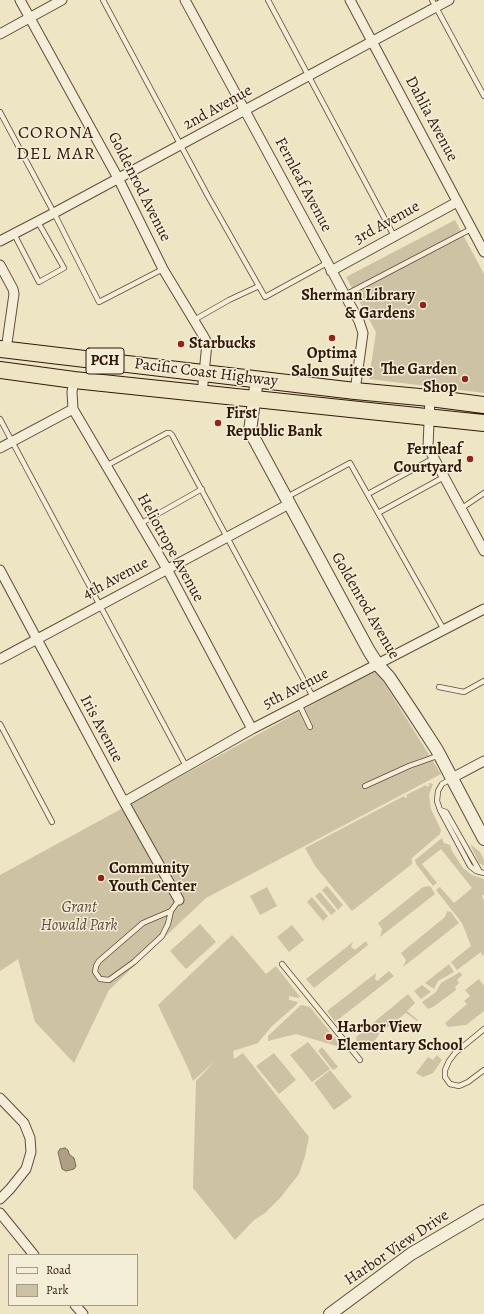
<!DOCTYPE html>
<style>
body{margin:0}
#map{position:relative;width:484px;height:1314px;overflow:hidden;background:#eee5c5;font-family:Alegreya,serif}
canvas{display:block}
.legend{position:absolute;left:8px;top:1254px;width:130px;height:52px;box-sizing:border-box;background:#f4eed9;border:1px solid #a69986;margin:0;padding:5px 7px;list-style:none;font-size:12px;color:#31190a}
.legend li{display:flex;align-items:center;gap:8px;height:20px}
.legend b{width:20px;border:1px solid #a69986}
</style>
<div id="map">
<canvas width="484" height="1314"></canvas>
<ul class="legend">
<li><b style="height:5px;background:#f4eed9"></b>Road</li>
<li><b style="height:11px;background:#cec2a5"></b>Park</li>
</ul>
</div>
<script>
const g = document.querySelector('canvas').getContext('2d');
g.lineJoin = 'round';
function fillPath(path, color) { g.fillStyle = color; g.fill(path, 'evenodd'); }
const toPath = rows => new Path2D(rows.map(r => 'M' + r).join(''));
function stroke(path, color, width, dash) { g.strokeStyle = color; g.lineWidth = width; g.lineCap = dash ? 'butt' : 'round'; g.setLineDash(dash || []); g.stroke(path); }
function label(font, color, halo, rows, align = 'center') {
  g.font = font + ' Alegreya,serif'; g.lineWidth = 3; g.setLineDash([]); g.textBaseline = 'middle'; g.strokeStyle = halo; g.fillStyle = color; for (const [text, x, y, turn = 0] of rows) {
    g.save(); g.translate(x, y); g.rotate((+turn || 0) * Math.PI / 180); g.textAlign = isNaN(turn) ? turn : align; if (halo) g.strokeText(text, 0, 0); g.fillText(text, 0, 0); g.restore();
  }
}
fillPath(toPath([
 [455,220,484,274,484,393,369,379,376,332,346,277],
 [376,670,441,774,206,898,109,990,74,1063,35,1022,18,959,0,971,0,875],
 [430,783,433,784,429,795,431,809,441,830,440,834,413,857,411,859,413,860,411,860,412,861,412,864,352,911,315,866,305,848,404,796,405,798,407,797,406,795,426,785,427,787,430,785,428,784],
 [442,838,444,843,450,845,452,851,463,868,472,875,484,879,484,894,482,896,484,901,484,954,482,956,481,952,457,970,451,962,471,946,462,923,436,890,440,887,454,903,472,888,441,849,422,864,437,883,433,886,416,864,415,860],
 [470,844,480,852,484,860,484,866,479,863],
 [327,886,343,905,338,910,322,890],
 [430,886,435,894,380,937,382,929,378,923,423,887],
 [267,887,277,906,260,915,250,896],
 [320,892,336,911,331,915,315,896],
 [312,897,328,916,323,921,307,902],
 [447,911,451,912,459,923,403,967,406,960,401,953,445,917],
 [200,924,216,942,186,969,170,951],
 [292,925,304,940,289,952,277,937],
 [232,935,237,940,266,974,276,966,300,997,299,998,289,996,289,1000,298,1002,295,1006,271,1027,258,1043,233,1051,234,1059,243,1053,309,1137,305,1156,299,1174,280,1198,265,1213,253,1221,235,1240,193,1188,196,1081,215,1061,193,1081,188,1068,158,1005],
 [366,941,368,945,314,988,306,979,353,942,351,947,355,950],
 [449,964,454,972,438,981,434,989,425,983],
 [389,971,394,976,335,1022,327,1011,376,973,375,979,377,981],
 [460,972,462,975,457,980,459,983,455,987,456,990,433,1007,428,1009,422,1002,436,992,441,983],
 [479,979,484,986,484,1011,466,1025,448,1027,445,1023,467,1004,464,1001,470,996,465,990],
 [422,985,431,992,421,999,414,991],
 [408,994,415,1003,407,1011,418,1020,417,1021,406,1013,380,1033,373,1043,361,1048,357,1046,356,1037],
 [301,1005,310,1007,343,1048,296,1034,268,1041,268,1036],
 [308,1042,330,1069,312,1082,290,1055],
 [322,1047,338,1067,333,1070,318,1051],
 [274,1053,296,1080,279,1094,256,1066],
 [437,1055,442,1060,433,1073,423,1077,416,1073,428,1057,433,1060],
 [330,1070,352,1097,334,1110,314,1083]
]), '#cec2a5');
const water = toPath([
 [65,1148,68,1150,69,1154,74,1158,76,1166,74,1169,66,1171,62,1169,58,1152,60,1149,65,1148]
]);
fillPath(water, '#aea085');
stroke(water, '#7c6a54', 1);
const service = toPath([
 [103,0,209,198,265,297,327,263],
 [268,0,394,236],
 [432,0,484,96],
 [0,112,54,213,99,302,163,269],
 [14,234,39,282,64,268,38,222],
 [345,295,471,229],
 [194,320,229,300,259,286],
 [0,419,186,766],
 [106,466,167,433,170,433,172,435,313,697],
 [368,494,434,458],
 [287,497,350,463,444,630],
 [462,508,484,493],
 [378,513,444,477],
 [140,524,202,489],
 [439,687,464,692,484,681],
 [299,704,310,727],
 [0,724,52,822],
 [451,779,442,784,438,791,437,801,440,810,470,866,476,871,484,873],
 [365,786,409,766,440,755],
 [440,810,446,812,480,872],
 [171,911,143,923,99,961,96,966,95,972,100,979,109,980,134,962,162,936,168,924,171,911,179,900],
 [282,964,360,1060],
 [484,1029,455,1053,449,1061,445,1070,445,1077,450,1084,459,1086,468,1082,484,1070]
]);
const minor = toPath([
 [20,0,118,178,163,269,204,337,207,343,202,394],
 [185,0,359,321,363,333,355,391],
 [350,0,484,252],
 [0,34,62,0],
 [0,241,54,213,449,0],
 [0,265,13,289,14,294,6,350],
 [331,271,457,202],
 [74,380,72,392,73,409,167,569,252,729],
 [430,398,428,447,484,551],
 [0,448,73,409],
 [0,570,124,802,179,900],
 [0,659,289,504],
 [452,778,484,761],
 [124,802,252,729,484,609],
 [0,1098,24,1123,30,1138,31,1152,26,1169,10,1189,0,1199],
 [0,1213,34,1255],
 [75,1305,83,1314]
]);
const tertiary = toPath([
 [257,379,250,431,369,651,378,665,389,677,413,713,437,750,484,839],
 [330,1314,411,1254,484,1211]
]);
const trunk = toPath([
 [0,349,355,391,430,398,484,405],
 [0,370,74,380,484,423]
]);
stroke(service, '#604c39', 6);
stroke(minor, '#604c39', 11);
stroke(tertiary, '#604c39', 14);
stroke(trunk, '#31190a', 18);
stroke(service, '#f4eed9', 4.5);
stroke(minor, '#f4eed9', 9);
stroke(tertiary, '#f4eed9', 12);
stroke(trunk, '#eee5c5', 16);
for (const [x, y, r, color] of [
 [423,305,4,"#8f2418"],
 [332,338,4,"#8f2418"],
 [181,344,4,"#8f2418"],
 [465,379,4,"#8f2418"],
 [218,423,4,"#8f2418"],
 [470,459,4,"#8f2418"],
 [101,878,4,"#8f2418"],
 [329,1037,4,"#8f2418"]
]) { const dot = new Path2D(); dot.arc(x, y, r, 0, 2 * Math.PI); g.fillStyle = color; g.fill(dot); stroke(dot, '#f4eed9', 1.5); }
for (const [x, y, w] of [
 [105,361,38]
]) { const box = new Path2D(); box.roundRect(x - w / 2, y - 13, w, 26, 3); g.fillStyle = '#f4eed9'; g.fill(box); stroke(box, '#31190a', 1); }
label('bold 15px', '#31190a', null, [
 ["PCH",105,361]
]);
label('16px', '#31190a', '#f4eed9', [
 ["2nd Avenue",218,108,-29],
 ["Dahlia Avenue",431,119,62],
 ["Fernleaf Avenue",303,185,62],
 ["Goldenrod Avenue",139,187,63],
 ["3rd Avenue",387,223,-29],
 ["Pacific Coast Highway",206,373,7],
 ["Heliotrope Avenue",170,548,61],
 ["4th Avenue",116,579,-28],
 ["Goldenrod Avenue",365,606,60],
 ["5th Avenue",296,689,-27],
 ["Iris Avenue",101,729,62],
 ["Harbor View Drive",397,1248,-34]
]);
label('bold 16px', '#31190a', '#f4eed9', [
 ["Sherman Library",415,296,"right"],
 ["& Gardens",415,314,"right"],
 ["Starbucks",189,344],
 ["Optima",332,354,"center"],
 ["Salon Suites",332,372,"center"],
 ["The Garden",457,370,"right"],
 ["Shop",457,388,"right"],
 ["First",226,414],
 ["Republic Bank",226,432],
 ["Fernleaf",462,450,"right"],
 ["Courtyard",462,468,"right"],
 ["Community",109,869],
 ["Youth Center",109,887],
 ["Harbor View",337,1028],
 ["Elementary School",337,1046]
], 'left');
label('italic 16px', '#604c38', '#f4eed9', [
 ["Grant",79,908],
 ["Howald Park",79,926]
]);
g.letterSpacing = '1px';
label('18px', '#31190a', '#f4eed9', [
 ["CORONA",56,134],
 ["DEL MAR",56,155]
]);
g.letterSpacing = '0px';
</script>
